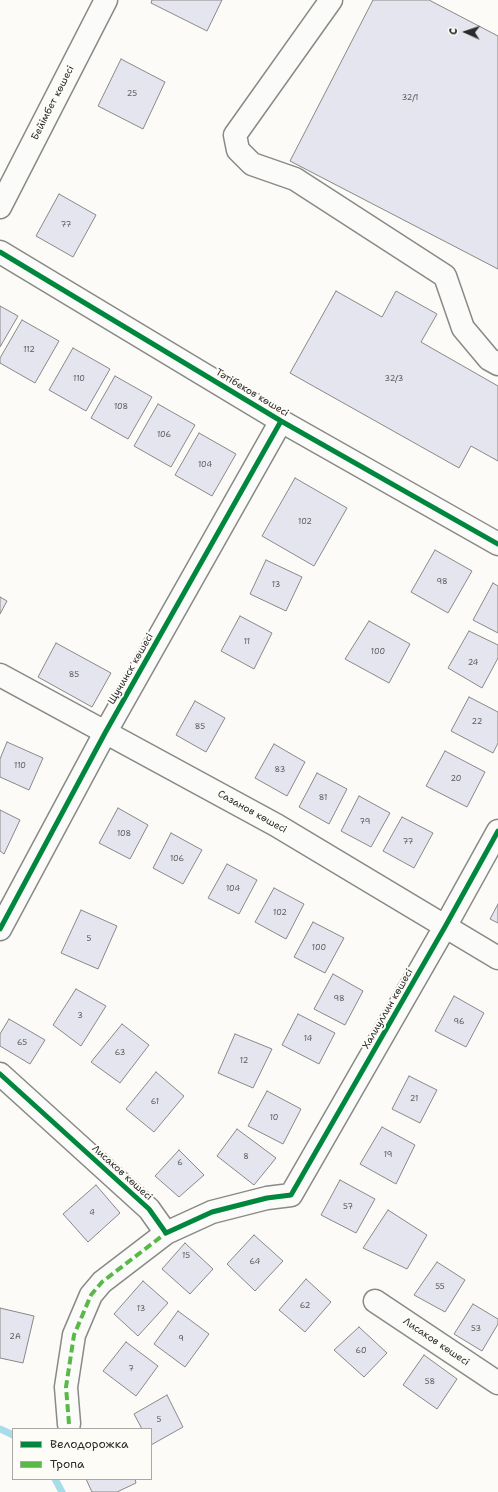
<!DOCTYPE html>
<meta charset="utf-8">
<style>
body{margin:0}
#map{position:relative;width:498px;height:1492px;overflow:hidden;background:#fcfbf8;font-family:"Shantell Sans",sans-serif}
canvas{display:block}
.legend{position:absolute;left:12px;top:1428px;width:140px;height:52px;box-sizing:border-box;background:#fdfcf7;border:1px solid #a9a8a5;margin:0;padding:5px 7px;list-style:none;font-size:12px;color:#2b2b2b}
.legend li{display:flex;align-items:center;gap:8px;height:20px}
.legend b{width:20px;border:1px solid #a9a8a5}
.north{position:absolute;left:446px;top:12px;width:40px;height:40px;-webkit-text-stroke:3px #fdfcf7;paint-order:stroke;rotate:273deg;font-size:11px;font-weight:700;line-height:16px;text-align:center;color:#2b2b2b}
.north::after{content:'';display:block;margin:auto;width:14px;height:18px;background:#2b2b2b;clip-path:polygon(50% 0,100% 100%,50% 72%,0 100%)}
</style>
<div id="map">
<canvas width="498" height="1492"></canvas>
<ul class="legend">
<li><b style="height:5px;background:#00873e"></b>Велодорожка</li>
<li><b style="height:5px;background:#58b947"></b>Тропа</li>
</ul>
<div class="north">С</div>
</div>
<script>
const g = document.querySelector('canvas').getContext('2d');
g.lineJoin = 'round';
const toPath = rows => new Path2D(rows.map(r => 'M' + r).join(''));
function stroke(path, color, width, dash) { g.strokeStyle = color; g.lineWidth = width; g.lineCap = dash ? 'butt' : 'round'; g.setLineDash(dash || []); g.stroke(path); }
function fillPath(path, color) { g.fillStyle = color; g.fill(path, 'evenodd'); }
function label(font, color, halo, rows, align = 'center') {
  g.font = font + ' "Shantell Sans",sans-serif'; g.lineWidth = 4; g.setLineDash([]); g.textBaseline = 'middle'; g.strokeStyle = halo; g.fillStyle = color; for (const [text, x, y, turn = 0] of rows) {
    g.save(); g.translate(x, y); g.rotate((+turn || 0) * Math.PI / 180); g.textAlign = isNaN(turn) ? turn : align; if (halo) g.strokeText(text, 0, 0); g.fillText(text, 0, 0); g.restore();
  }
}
stroke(toPath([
 [0,1429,13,1435],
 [55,1479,62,1492]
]), '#a7dde8', 7);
const building = toPath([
 [152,0,222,0,207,31,151,3,152,0],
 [373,0,429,0,498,36,498,269,290,161,373,0],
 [121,59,165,82,143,129,98,106,121,59],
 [59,194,96,215,73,257,36,236,59,194],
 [336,291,382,317,396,291,437,314,421,342,498,386,498,461,471,446,459,468,290,373,336,291],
 [0,306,18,316,0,347,0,306],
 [22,320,59,341,35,383,0,363,0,358,22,320],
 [73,348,110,369,86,411,49,390,73,348],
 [115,376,152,397,128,439,91,418,115,376],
 [158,404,195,425,171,467,134,446,158,404],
 [199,433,236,454,212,496,175,475,199,433],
 [295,478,347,508,314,566,262,536,295,478],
 [435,550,472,571,448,613,411,592,435,550],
 [266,560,302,577,286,611,250,594,266,560],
 [493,583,498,586,498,633,473,620,493,583],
 [0,597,7,601,0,614,0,597],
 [240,616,272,633,254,669,221,651,240,616],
 [369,621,410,644,389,683,345,659,369,621],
 [469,631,498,645,498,658,482,688,448,668,469,631],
 [56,643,111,673,92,707,38,677,56,643],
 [469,697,498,712,498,743,493,753,451,731,469,697],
 [195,701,225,718,206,752,176,735,195,701],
 [7,742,43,758,29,790,0,777,0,759,7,742],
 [274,744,305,762,287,796,255,778,274,744],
 [445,751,485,772,467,807,426,786,445,751],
 [317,773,347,789,329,824,299,807,317,773],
 [359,796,390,813,371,847,341,831,359,796],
 [118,808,148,825,130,859,99,843,118,808],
 [0,810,20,820,4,854,0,851,0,810],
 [402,817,433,833,414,868,383,851,402,817],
 [171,833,202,850,183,884,153,868,171,833],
 [227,864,257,880,239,914,208,898,227,864],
 [274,888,304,904,286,939,255,922,274,888],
 [498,904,498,923,490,919,498,904],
 [81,910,117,926,98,969,61,953,81,910],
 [313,922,344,938,325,973,294,957,313,922],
 [333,974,363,991,345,1025,314,1009,333,974],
 [76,989,106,1006,81,1046,53,1025,76,989],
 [454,996,484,1013,466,1047,435,1031,454,996],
 [298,1014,335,1033,319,1064,282,1045,298,1014],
 [9,1019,45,1040,30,1064,0,1046,0,1034,9,1019],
 [122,1024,149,1045,120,1083,91,1062,122,1024],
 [235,1034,272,1049,253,1088,218,1073,235,1034],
 [156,1072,184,1096,154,1132,126,1109,156,1072],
 [409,1076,437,1090,420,1123,392,1109,409,1076],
 [267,1091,301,1109,283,1144,248,1126,267,1091],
 [382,1127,415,1145,396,1184,360,1164,382,1127],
 [237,1129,276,1158,254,1185,217,1156,237,1129],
 [179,1150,204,1175,179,1197,155,1176,179,1150],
 [340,1180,375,1199,356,1233,321,1215,340,1180],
 [96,1185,120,1213,88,1242,63,1214,96,1185],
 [388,1210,427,1235,407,1269,363,1248,388,1210],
 [254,1235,283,1261,255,1291,227,1264,254,1235],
 [185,1243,213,1269,190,1294,162,1269,185,1243],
 [437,1262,465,1280,445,1312,414,1295,437,1262],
 [306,1279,331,1302,305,1332,279,1310,306,1279],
 [143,1281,168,1303,138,1336,114,1314,143,1281],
 [473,1304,498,1319,498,1324,482,1351,454,1334,473,1304],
 [0,1308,34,1316,23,1363,0,1358,0,1308],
 [178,1311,209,1334,185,1367,154,1344,178,1311],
 [359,1327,387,1353,364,1377,334,1350,359,1327],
 [126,1342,158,1366,136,1396,103,1371,126,1342],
 [424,1355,457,1379,437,1409,403,1385,424,1355],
 [167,1395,183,1427,151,1445,151,1429,142,1429,134,1414,167,1395],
 [86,1479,135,1479,136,1483,117,1492,92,1492,86,1479]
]);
fillPath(building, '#e4e5ee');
stroke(building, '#898987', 1);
const minor = toPath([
 [331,0,235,135,238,150,252,164,295,179,445,276,463,328,489,359,498,364],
 [0,207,106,0],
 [0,252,281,421,498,544],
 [0,675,276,825,498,958],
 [0,929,105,733,281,421],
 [0,1074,149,1209,166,1233,212,1212,267,1198,291,1195,446,925,498,831],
 [375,1301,498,1383],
 [69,1424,66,1387,74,1335,91,1295,102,1282,166,1233]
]);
stroke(minor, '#898987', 25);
stroke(minor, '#fbfbf9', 22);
stroke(toPath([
 [69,1424,66,1387,74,1335,91,1295,102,1282,166,1233]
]), '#58b947', 4, [8, 4]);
stroke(toPath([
 [0,252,281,421,498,544],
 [0,929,105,733,281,421],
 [0,1074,149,1209,166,1233,212,1212,267,1198,291,1195,446,925,498,831]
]), '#00873e', 5);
label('8px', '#595a5c', null, [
 ["25",132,94],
 ["32/1",410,98],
 ["77",66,225],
 ["112",29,350],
 ["110",79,379],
 ["32/3",394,379],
 ["108",121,407],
 ["106",164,435],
 ["104",205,465],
 ["102",305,522],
 ["98",442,582],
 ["13",276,585],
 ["11",247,642],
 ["100",378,652],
 ["24",473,663],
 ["85",74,675],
 ["22",477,722],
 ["85",200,727],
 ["110",20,766],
 ["83",280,770],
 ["20",456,779],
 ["81",323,798],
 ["79",365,822],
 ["108",124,834],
 ["77",408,842],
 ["106",177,859],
 ["104",233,889],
 ["102",280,913],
 ["5",89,939],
 ["100",319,948],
 ["98",339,999],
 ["3",80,1016],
 ["96",459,1022],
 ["14",308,1039],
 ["65",22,1043],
 ["63",120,1053],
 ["12",244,1061],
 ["21",414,1099],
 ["61",155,1102],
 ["10",274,1118],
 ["19",388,1155],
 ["8",246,1157],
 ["6",180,1163],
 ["57",348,1207],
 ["4",92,1213],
 ["15",186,1256],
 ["64",255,1262],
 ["55",440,1287],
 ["62",305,1306],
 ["13",141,1309],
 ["53",476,1329],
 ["2А",15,1337],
 ["9",181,1339],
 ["60",361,1351],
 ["7",131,1369],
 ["58",430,1382],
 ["5",159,1420]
]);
label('10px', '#2b2b2b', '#fdfcf7', [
 ["Бейімбет көшесі",53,103,-63],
 ["Тәтібеков көшесі",252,393,31],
 ["Щучинск көшесі",131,669,-60],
 ["Сазанов көшесі",252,812,29],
 ["Халиуллин көшесі",388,1009,-60],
 ["Лисаков көшесі",122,1173,42],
 ["Лисаков көшесі",436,1342,34]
]);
</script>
